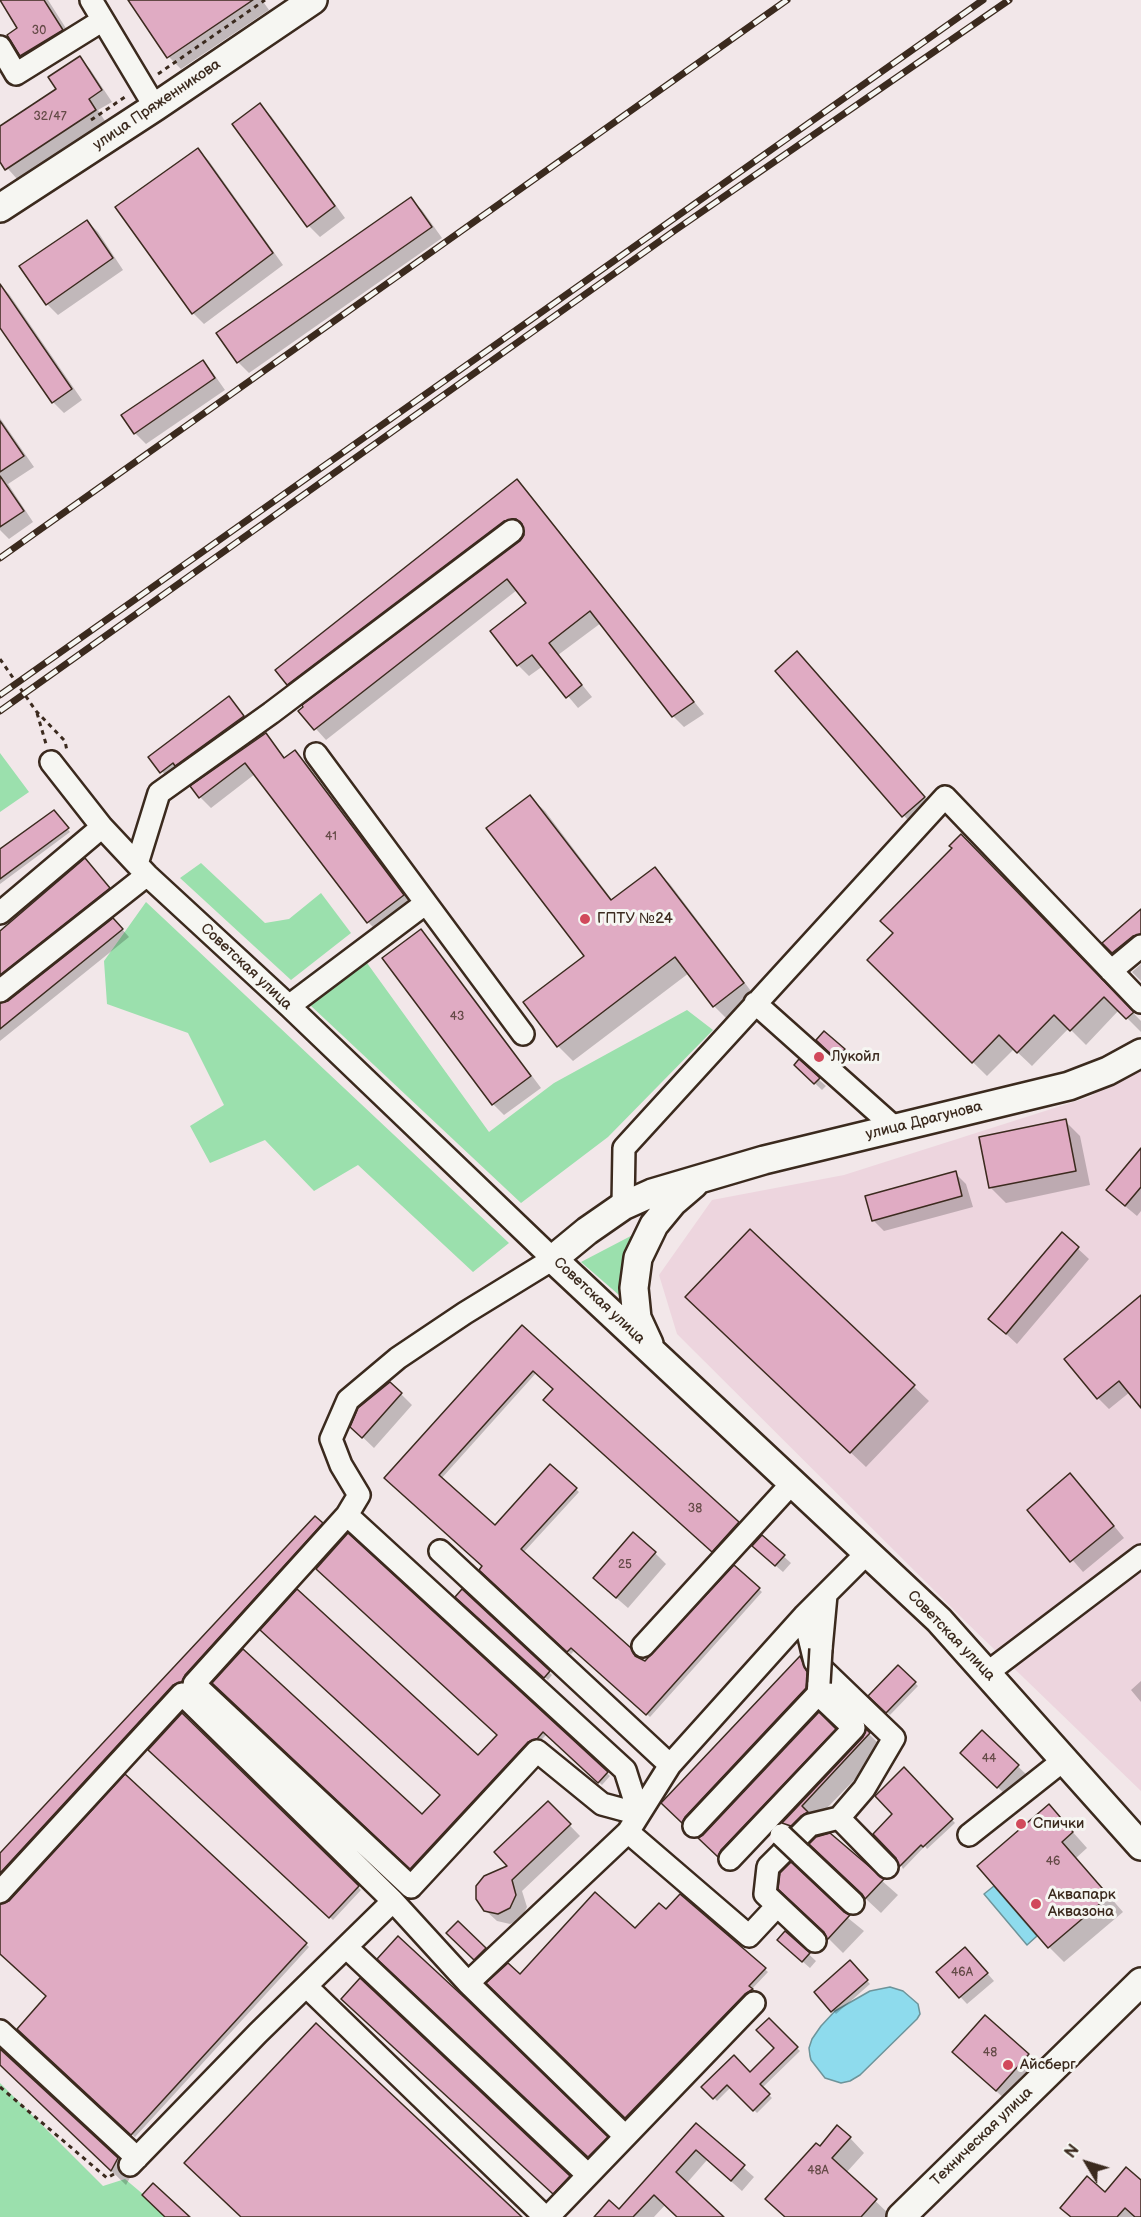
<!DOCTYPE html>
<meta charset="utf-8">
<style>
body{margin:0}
#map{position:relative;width:1141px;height:2217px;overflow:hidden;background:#f2e7e9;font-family:"Balsamiq Sans",sans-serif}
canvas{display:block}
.north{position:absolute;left:1057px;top:2133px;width:60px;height:60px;-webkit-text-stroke:4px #f6f6f2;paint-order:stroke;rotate:308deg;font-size:16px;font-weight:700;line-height:24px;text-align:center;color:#3b2a1e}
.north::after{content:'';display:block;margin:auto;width:21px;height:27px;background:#3b2a1e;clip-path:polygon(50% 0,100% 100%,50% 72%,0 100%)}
</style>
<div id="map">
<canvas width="1141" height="2217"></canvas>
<div class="north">N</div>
</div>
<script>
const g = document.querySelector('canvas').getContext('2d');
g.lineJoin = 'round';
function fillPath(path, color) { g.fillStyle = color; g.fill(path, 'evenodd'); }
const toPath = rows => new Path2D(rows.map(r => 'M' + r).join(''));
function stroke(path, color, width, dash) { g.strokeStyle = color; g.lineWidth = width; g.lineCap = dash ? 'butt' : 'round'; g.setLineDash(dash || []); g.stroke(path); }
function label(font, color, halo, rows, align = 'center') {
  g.font = font + ' "Balsamiq Sans",sans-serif'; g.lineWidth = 6; g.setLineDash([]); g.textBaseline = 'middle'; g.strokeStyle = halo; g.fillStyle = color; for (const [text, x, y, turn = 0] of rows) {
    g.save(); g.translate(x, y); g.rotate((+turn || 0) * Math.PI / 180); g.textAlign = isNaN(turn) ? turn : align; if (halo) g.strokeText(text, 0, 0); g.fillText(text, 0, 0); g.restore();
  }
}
fillPath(toPath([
 [1141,1067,1141,1791,967,1623,677,1334,659,1275,712,1200,844,1175,1089,1097]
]), '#edd5de');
fillPath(toPath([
 [0,753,29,792,0,812],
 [201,863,265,923,289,919,321,893,351,933,291,980,180,878],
 [146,902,509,1243,473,1272,358,1165,314,1191,265,1140,210,1163,190,1126,224,1105,188,1033,107,1004,104,961],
 [367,963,489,1132,554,1083,687,1010,713,1030,608,1137,521,1203,310,1005],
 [648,1227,627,1302,581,1262],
 [0,2083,103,2186,125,2179,170,2217,0,2217]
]), '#9be0ad');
const water = toPath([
 [994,1886,1037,1936,1027,1945,984,1894,994,1886],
 [890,1987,903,1991,918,2004,920,2014,917,2019,860,2075,850,2081,841,2083,825,2078,811,2060,810,2056,809,2048,812,2039,821,2026,835,2011,870,1991,890,1987]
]);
fillPath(water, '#8edbed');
stroke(water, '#6d949a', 1.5);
fillPath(toPath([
 [1,0,48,0,76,44,36,69,22,55,9,35,19,28],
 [130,0,262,0,269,10,181,69,169,57],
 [80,58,90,69,112,102,98,110,105,121,17,179,1,161,0,162,0,128,58,90],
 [260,105,271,116,345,218,320,237,309,226],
 [198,150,209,161,283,265,204,324,193,313,117,207],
 [411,199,422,210,442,238,249,373,238,362],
 [87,221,98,232,123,270,58,315,47,304],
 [0,285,9,294,82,400,64,413,53,402,0,325],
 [202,362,213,373,225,390,146,444,135,433],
 [0,418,34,467,8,484,33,522,9,539,0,530],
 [517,481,528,492,704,714,684,727,673,716,601,623,558,655,592,697,578,708,543,666,529,676,518,665,528,604,517,590,326,740,300,711,521,542,525,536,523,529,516,531,299,695,288,684],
 [808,664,935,809,914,827,777,671],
 [229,698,254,728,172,783,150,757],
 [265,735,286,759,295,752,306,763,414,906,379,933,368,922,255,774,211,808,200,797],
 [530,797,545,811,613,901,655,869,670,884,757,999,729,1021,714,1006,689,973,573,1061,558,1046,586,956],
 [57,815,70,832,0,884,0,851],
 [975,850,1141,1021,1141,1032,1119,1010,1086,1045,1069,1028,1032,1066,1014,1049,987,1076,869,960],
 [92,868,116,895,0,987,0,933],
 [1141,911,1141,937,1116,955,1105,943],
 [120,927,129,937,0,1041,0,1004,9,1002],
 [421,931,432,942,541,1088,504,1115,493,1104,384,958],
 [1141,964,1141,981,1132,972],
 [825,1047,844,1050,851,1057,844,1064],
 [803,1072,818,1079,826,1086,822,1090],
 [1065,1121,1080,1136,1090,1185,1006,1203,991,1188,981,1138],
 [1141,1150,1141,1211,1137,1216,1119,1201],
 [955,1173,966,1184,973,1207,884,1231,873,1220],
 [750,1231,929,1401,866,1467,702,1311],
 [1062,1234,1089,1259,1017,1344,990,1319],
 [1141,1297,1141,1406,1130,1392,1109,1409,1098,1398],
 [522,1328,741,1526,716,1554,545,1400,555,1389,537,1372,441,1479,495,1527,551,1466,579,1492,523,1553,634,1653,636,1658,645,1663,734,1567,762,1592,650,1717,575,1650,571,1654,481,1570,484,1566,387,1478],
 [401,1394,412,1405,374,1448,352,1427],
 [1081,1486,1124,1538,1083,1572,1029,1510],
 [315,1518,325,1527,184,1685,0,1879,0,1855],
 [348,1535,610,1776,602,1785,547,1734,414,1871,214,1683,422,1816,499,1735],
 [762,1537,791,1563,783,1572,761,1553],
 [655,1553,666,1564,628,1608,606,1589],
 [462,1591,552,1675,548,1680,457,1597],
 [800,1658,815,1673,821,1688,697,1836,678,1818],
 [898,1667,918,1686,890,1715,871,1696],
 [1141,1681,1141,1702,1131,1690],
 [182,1715,361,1890,333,1920,150,1750],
 [835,1730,850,1744,733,1870,715,1853],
 [867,1732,884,1749,799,1837,784,1823,865,1738],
 [982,1732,1029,1777,1009,1798,962,1753],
 [904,1769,955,1823,927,1849,925,1846,903,1869,897,1857,894,1814],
 [126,1776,309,1947,135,2137,19,2029,48,1996,0,1952,0,1906,10,1902],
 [548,1803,580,1836,522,1891,527,1907,521,1919,510,1924,497,1921,485,1910],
 [1063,1821,1087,1848,1076,1858,1123,1912,1064,1962,1049,1947],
 [830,1835,898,1895,881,1913,866,1899],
 [681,1896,768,1972,751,1990,754,1993,629,2120,489,1983,520,1976,635,1930,666,1912],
 [843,1914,864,1931,843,1953,829,1939,826,1932],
 [458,1923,492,1956,482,1966,448,1933],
 [786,1933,816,1961,810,1968,786,1947],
 [972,1956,994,1981,967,2004,938,1973],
 [379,1959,465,2000,609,2141,592,2159],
 [850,1962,870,1984,836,2014,816,1992],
 [360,1980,572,2180,557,2196,343,1999],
 [769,2020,800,2051,762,2088,772,2098,757,2113,731,2087,717,2101,704,2087,750,2074,776,2048],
 [0,2046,5,2055,132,2174,126,2185,0,2064],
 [1028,2055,1039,2066,1007,2101,965,2063],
 [696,2125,754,2177,742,2191,707,2160,686,2184,722,2217,679,2217,665,2205,654,2217,596,2217,619,2211],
 [850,2138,864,2153,846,2173,890,2215,888,2217,786,2217,820,2149],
 [1141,2182,1141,2217,1072,2217,1105,2194]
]), '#0003');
const building = toPath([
 [0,0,44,0,63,30,20,56,7,35,17,28,0,0],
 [128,0,253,0,167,58,128,0],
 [80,56,102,90,89,99,96,110,5,170,0,162,0,126,56,89,48,77,80,56],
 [260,103,335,206,307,227,232,124,260,103],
 [198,148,273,253,192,314,115,207,198,148],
 [411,197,432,227,237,363,216,333,411,197],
 [87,220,113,258,46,305,19,266,87,220],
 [0,284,72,389,52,403,0,328,0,284],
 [203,360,215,378,134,434,121,415,203,360],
 [0,421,24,456,0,472,0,421],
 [0,476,24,511,0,527,0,476],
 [517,479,694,702,672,717,590,611,549,643,582,685,566,698,532,655,517,666,490,631,526,603,507,579,314,730,298,711,303,707,302,705,520,541,524,535,522,524,516,519,504,521,287,685,275,670,517,479],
 [797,651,925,797,902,817,775,671,797,651],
 [229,696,244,716,175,766,173,763,160,773,148,757,229,696],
 [266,733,284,758,295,750,404,895,367,923,245,763,199,798,190,786,266,733],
 [530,795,611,900,655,867,744,983,713,1007,675,957,557,1047,523,1002,584,956,486,828,530,795],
 [54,810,69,828,0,879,0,849,54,810],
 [961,834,1134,1012,1126,1019,1104,997,1070,1031,1054,1015,1017,1053,999,1035,972,1063,867,960,893,933,880,921,952,848,949,846,961,834],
 [85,858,110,888,0,975,0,931,85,858],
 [1141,909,1141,934,1133,936,1112,953,1102,943,1141,909],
 [113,918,123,929,0,1029,0,1003,8,1001,113,918],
 [421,929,531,1076,492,1105,382,958,421,929],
 [824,1031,845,1049,836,1059,816,1040,824,1031],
 [799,1059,820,1078,814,1084,794,1065,799,1059],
 [1066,1119,1076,1171,989,1188,979,1137,1066,1119],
 [1141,1148,1141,1187,1125,1206,1106,1190,1141,1148],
 [956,1171,962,1196,872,1221,865,1196,956,1171],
 [750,1229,915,1385,850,1453,685,1297,750,1229],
 [1062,1232,1079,1247,1006,1334,988,1319,1062,1232],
 [1141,1295,1141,1408,1119,1381,1097,1399,1064,1359,1141,1295],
 [522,1325,739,1522,712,1552,543,1400,553,1389,533,1371,439,1475,495,1525,550,1464,577,1488,521,1549,631,1648,635,1656,645,1661,734,1565,760,1588,646,1715,571,1648,567,1652,479,1570,482,1566,384,1478,522,1325],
 [390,1382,402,1393,362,1438,350,1427,358,1408,390,1382],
 [1070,1473,1114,1526,1070,1562,1027,1510,1070,1473],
 [315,1516,323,1523,185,1675,182,1682,173,1685,0,1873,0,1853,315,1516],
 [633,1532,656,1552,616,1598,593,1578,633,1532],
 [348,1533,608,1772,598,1783,543,1732,537,1739,528,1742,410,1869,212,1683,243,1649,422,1814,440,1795,260,1630,297,1589,478,1755,497,1735,316,1569,348,1533],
 [762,1535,785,1555,775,1566,752,1546,762,1535],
 [462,1589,550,1671,544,1678,455,1597,462,1589],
 [800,1656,807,1672,806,1688,685,1817,682,1823,661,1803,800,1656],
 [898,1665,916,1682,886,1713,868,1696,898,1665],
 [819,1712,836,1729,721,1850,718,1857,698,1838,703,1835,819,1712],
 [182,1713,359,1886,329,1918,148,1750,182,1713],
 [866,1729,870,1733,802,1806,808,1812,801,1816,791,1826,782,1823,863,1737,866,1729],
 [982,1730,1019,1765,997,1788,960,1753,982,1730],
 [904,1767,953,1819,923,1847,921,1845,899,1867,896,1858,873,1834,892,1814,875,1796,904,1767],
 [125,1774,307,1943,131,2135,17,2029,46,1996,0,1954,0,1904,9,1901,125,1774],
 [548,1801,571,1824,512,1880,516,1895,510,1908,498,1914,484,1911,476,1899,476,1886,484,1876,507,1866,494,1852,548,1801],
 [1049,1804,1073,1832,1062,1842,1109,1896,1048,1948,977,1866,1049,1804],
 [830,1833,884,1879,865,1899,862,1894,809,1844,816,1837,830,1833],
 [791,1862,844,1912,850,1915,827,1940,824,1932,778,1889,780,1873,791,1862],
 [595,1892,635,1928,659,1903,666,1909,680,1894,766,1968,749,1986,753,1989,745,1994,625,2118,486,1983,508,1963,520,1974,595,1892],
 [458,1921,486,1948,474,1960,446,1933,458,1921],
 [785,1931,810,1953,802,1962,777,1940,785,1931],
 [398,1936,466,1999,608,2137,588,2157,377,1959,398,1936],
 [965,1947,988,1973,959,1998,936,1972,965,1947],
 [850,1960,868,1980,831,2012,814,1992,850,1960],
 [360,1978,570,2176,553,2194,341,1999,360,1978],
 [985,2015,1029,2054,996,2091,952,2052,985,2015],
 [769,2018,798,2047,760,2084,770,2094,753,2111,727,2085,713,2099,701,2087,734,2055,750,2072,774,2048,756,2030,769,2018],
 [316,2023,522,2217,241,2217,184,2163,316,2023],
 [0,2049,118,2158,111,2171,0,2065,0,2049],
 [696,2123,745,2165,731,2181,696,2150,676,2172,724,2217,677,2217,654,2195,633,2217,594,2217,609,2200,619,2209,696,2123],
 [837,2125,851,2137,832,2158,877,2199,861,2217,785,2217,765,2199,816,2143,820,2146,837,2125],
 [1126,2167,1141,2180,1141,2217,1135,2217,1125,2208,1117,2217,1071,2217,1060,2208,1087,2176,1105,2192,1126,2167],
 [153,2183,190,2217,165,2217,142,2195,153,2183]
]);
fillPath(building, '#e0abc3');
stroke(building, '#3b2a1e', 1.5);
const minor = toPath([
 [91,0,155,107],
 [0,47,16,74,103,20],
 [51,762,102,827,147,875,289,1006,553,1259,465,1313,398,1358,348,1400,331,1439,341,1465,359,1495,347,1515,625,1770,639,1814],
 [137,864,159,793,271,713,512,531],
 [426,903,523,1034],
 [0,913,102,827],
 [1111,971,1141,946],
 [0,991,147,875],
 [755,1003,894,1127],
 [289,1006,426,903,316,754],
 [623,1206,624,1148,945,797,1141,1002],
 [347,1515,194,1684,411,1887,537,1751,602,1804,639,1814],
 [440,1551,670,1765],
 [804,1616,815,1662,894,1738,864,1789,839,1818,887,1867],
 [643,1646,793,1482],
 [821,1649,826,1595],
 [987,1673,1141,1556],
 [694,1826,818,1694,819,1683],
 [628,1832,749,1936,777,1906],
 [969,1835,1065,1759],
 [801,1854,853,1903],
 [730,1859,854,1728,818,1694],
 [0,1892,182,1694,393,1901],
 [815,1941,765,1894,768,1867,810,1825,839,1818],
 [346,1947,588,2175],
 [468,1983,625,2136],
 [306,1986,545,2217],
 [0,2031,137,2158],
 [130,2165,258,2033,393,1901,468,1983,628,1832,670,1765,804,1616,868,1552],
 [548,2217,754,2003]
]);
const major = toPath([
 [0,208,155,107,313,0],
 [1141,1053,1108,1071,1069,1086,764,1160,652,1193,623,1206,587,1231,553,1259,939,1620,1141,1846],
 [649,1344,637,1318,634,1288,638,1258,654,1225,673,1202,694,1184],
 [901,2217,1141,1982]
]);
stroke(minor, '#3b2a1e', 26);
stroke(major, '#3b2a1e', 32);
stroke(toPath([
 [158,74,265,0],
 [91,120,128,95],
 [0,659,36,711,65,741,67,751],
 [37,713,46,744],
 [0,2087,107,2178,114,2174]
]), '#3b2a1e', 3, [4.5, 4.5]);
stroke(minor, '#f6f6f2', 21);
stroke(major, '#f6f6f2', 27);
const rail = toPath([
 [0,558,787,0],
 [0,695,983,0],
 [0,711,674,231,1009,0]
]);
stroke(rail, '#3b2a1e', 7);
stroke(rail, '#f6f6f2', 4.5, [14]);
const minorBridge = toPath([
 [819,1683,821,1649],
 [781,1835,801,1854]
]);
stroke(minorBridge, '#3b2a1e', 26, []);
stroke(minorBridge, '#f6f6f2', 21);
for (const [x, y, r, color] of [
 [585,919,6,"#d1495b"],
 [819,1057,6,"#d1495b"],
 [1021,1824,6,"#d1495b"],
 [1036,1904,6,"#d1495b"],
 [1008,2065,6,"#d1495b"]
]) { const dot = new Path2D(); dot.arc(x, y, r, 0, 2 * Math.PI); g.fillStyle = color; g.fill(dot); stroke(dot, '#f6f6f2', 2); }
label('12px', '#644a47', null, [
 ["30",39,31],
 ["32/47",50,117],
 ["41",331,837],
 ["43",457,1017],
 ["38",695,1509],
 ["25",625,1565],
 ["44",989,1759],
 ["46",1053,1862],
 ["46А",962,1973],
 ["48",990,2053],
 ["48А",818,2171]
]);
label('15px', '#3b2a1e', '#f6f6f2', [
 ["улица Пряженникова",157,105,-34],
 ["Советская улица",246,967,43],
 ["улица Драгунова",924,1121,-14],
 ["Советская улица",599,1301,43],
 ["Советская улица",951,1636,46],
 ["Техническая улица",982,2137,-44]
]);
label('15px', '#3b2a1e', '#f6f6f2', [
 ["ГПТУ №24",597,919],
 ["Лукойл",831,1057],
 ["Спички",1033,1824],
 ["Аквапарк",1048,1895],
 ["Аквазона",1048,1912],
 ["Айсберг",1020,2065]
], 'left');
</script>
